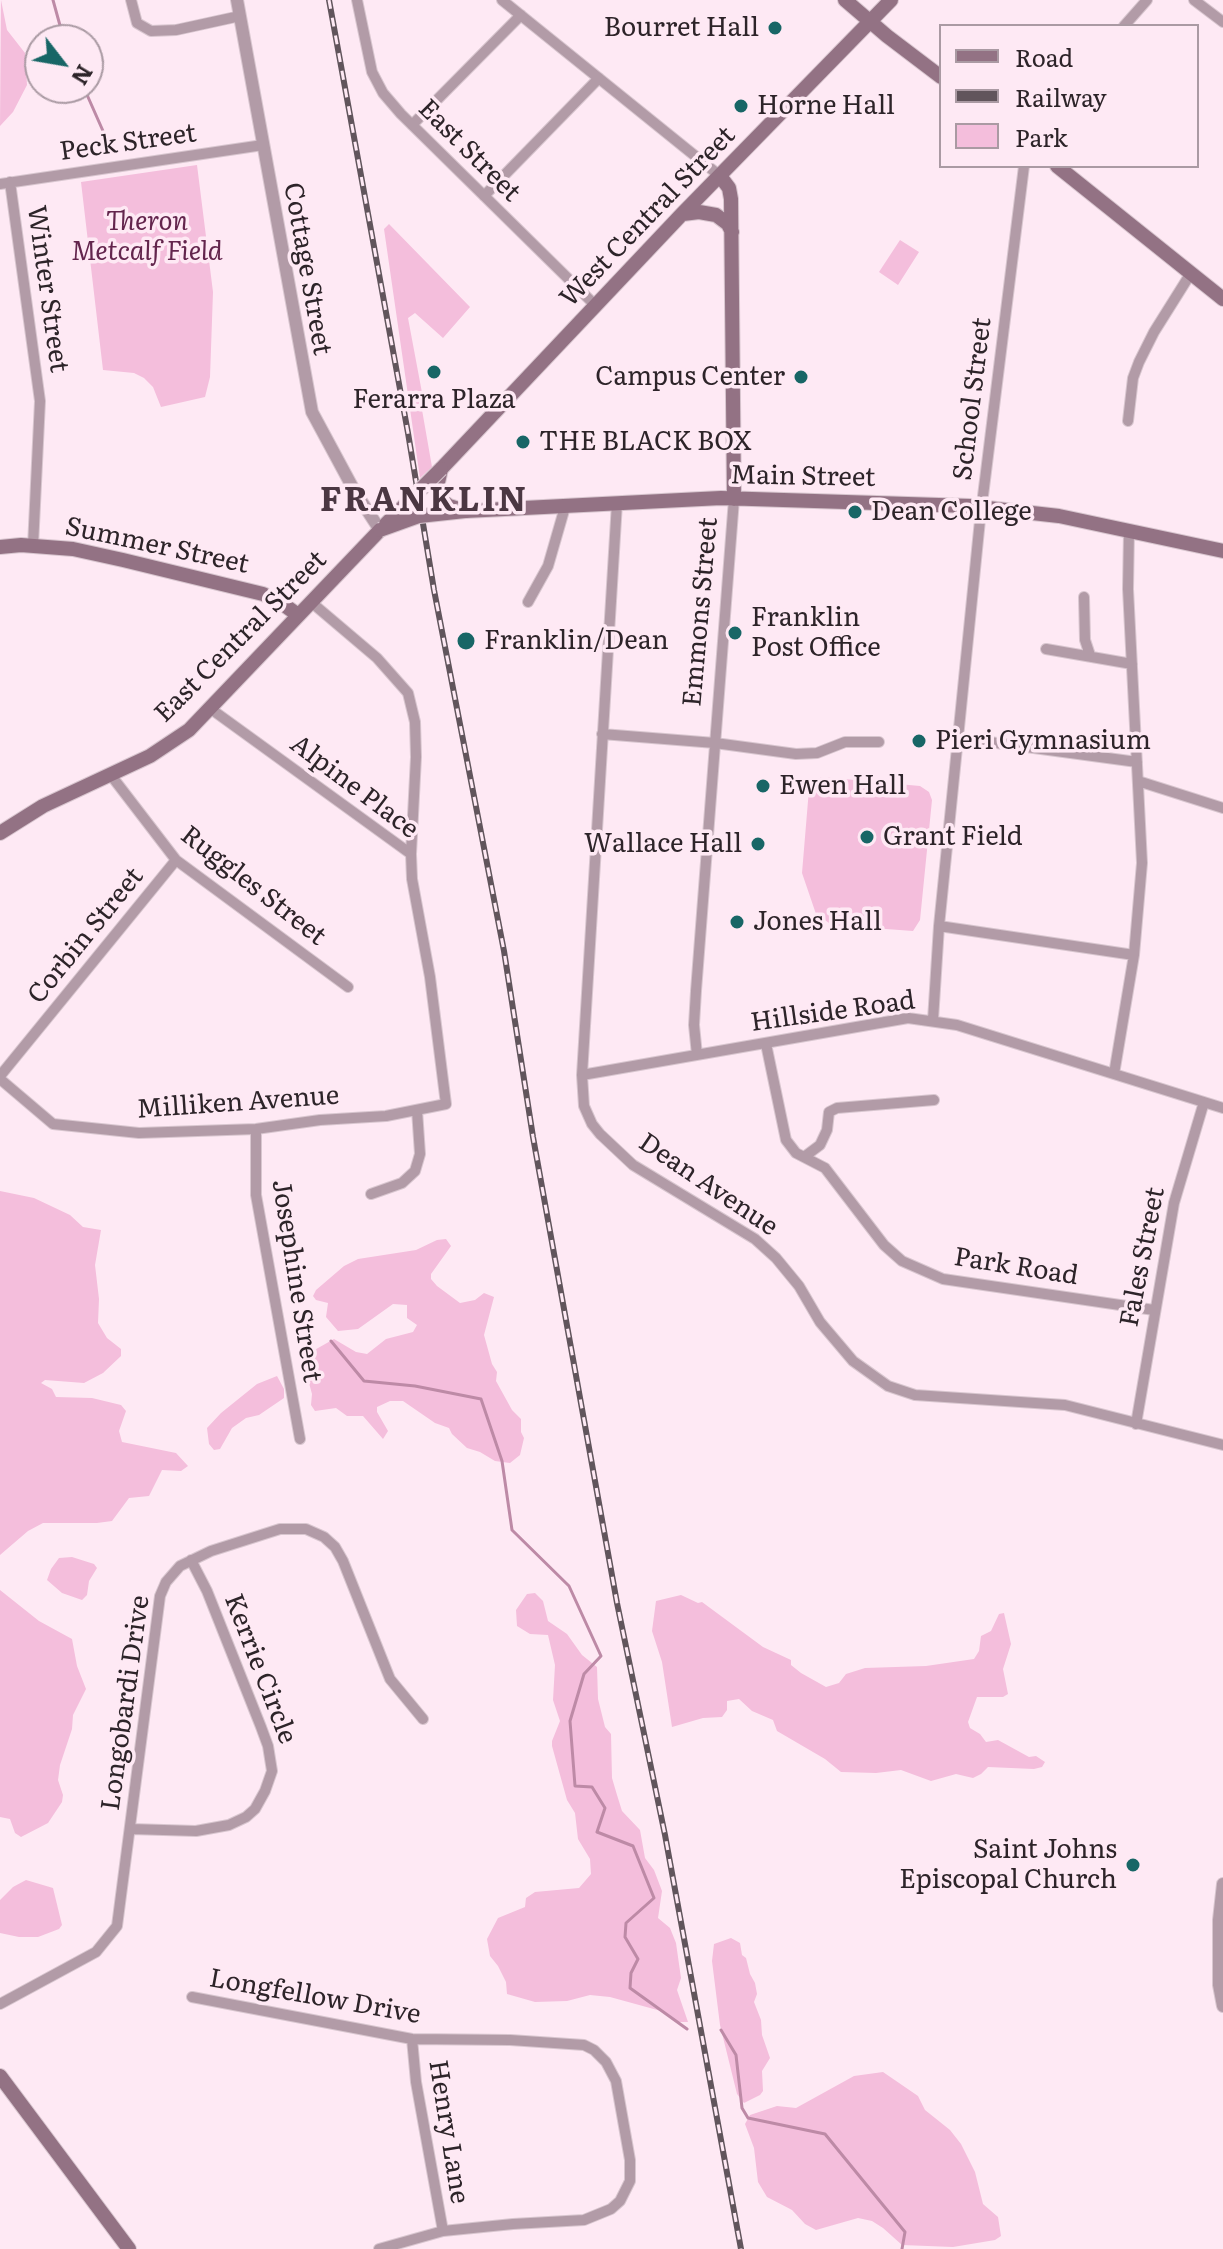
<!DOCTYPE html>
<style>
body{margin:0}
#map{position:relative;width:1223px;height:2249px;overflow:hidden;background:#fee9f4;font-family:Literata,serif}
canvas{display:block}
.legend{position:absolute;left:939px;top:24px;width:260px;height:144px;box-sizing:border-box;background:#fee9f4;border:2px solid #aa9aa3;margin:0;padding:10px 14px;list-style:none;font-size:24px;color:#2d2429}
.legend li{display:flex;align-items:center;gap:16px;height:40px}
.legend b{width:40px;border:2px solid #aa9aa3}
.north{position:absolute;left:24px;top:24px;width:80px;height:80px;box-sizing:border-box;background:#fee9f4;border:2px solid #aa9aa3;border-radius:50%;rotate:121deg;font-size:22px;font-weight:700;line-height:32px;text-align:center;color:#2d2429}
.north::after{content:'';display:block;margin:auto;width:28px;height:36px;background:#186666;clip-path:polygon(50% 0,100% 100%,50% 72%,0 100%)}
</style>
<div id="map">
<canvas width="1223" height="2249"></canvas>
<ul class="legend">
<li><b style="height:10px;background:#937284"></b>Road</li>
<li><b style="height:10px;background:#61555c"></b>Railway</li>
<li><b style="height:22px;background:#f4bedc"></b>Park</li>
</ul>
<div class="north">N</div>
</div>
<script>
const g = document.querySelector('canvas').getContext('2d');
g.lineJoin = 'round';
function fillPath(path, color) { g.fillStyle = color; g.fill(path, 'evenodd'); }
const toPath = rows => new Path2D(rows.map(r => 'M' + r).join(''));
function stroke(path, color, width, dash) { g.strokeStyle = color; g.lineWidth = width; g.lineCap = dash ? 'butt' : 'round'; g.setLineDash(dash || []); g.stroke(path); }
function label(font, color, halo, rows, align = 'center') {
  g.font = font + ' Literata,serif'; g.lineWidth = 7; g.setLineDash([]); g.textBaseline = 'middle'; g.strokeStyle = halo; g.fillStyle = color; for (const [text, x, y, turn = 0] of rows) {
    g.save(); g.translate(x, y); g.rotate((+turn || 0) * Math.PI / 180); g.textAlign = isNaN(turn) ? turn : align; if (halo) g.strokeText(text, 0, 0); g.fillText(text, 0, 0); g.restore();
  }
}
fillPath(toPath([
 [1,0,7,30,25,53,27,85,13,112,0,126],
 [197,165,213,292,210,377,205,397,161,407,153,387,144,378,134,373,103,370,81,182],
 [389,224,470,307,443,338,415,313,408,318,423,398,421,404,432,467,420,478,384,229],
 [900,240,919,252,898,285,879,272],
 [822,777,920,786,929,792,932,800,920,920,913,931,832,925,816,914,802,873,809,789,813,781],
 [0,1191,34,1198,70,1215,83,1227,101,1230,95,1265,99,1299,98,1323,107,1338,121,1349,121,1356,103,1373,84,1383,45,1380,41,1383,52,1389,56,1397,92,1398,121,1405,126,1411,119,1431,122,1442,176,1453,188,1466,181,1471,162,1470,149,1496,129,1498,112,1521,97,1523,43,1523,28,1531,0,1555],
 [446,1239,451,1246,431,1274,431,1279,437,1286,460,1303,475,1300,484,1293,494,1297,484,1335,492,1364,497,1372,496,1381,512,1410,521,1419,521,1432,524,1438,520,1455,510,1463,495,1461,480,1452,467,1448,452,1434,449,1428,435,1423,403,1401,390,1401,377,1407,377,1412,388,1431,383,1439,363,1416,347,1416,336,1408,315,1411,311,1405,312,1394,303,1361,311,1352,334,1339,356,1352,367,1354,386,1339,413,1332,417,1325,407,1318,407,1305,393,1304,358,1329,338,1331,326,1317,328,1303,316,1300,313,1296,316,1290,344,1266,358,1259,416,1250,437,1240],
 [277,1376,284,1389,284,1398,259,1415,246,1418,232,1428,220,1449,214,1450,209,1444,207,1428,221,1413,257,1384],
 [72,1557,94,1564,97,1568,89,1581,87,1595,82,1600,62,1593,47,1580,51,1569,59,1558],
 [0,1590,39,1621,72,1639,77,1666,86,1689,73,1715,72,1729,60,1765,58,1780,63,1795,62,1802,48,1823,21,1837,15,1833,10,1819,0,1817],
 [535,1593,543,1601,548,1621,567,1634,582,1655,597,1667,598,1699,605,1727,611,1734,612,1778,617,1795,622,1811,640,1830,645,1858,654,1870,662,1891,658,1918,670,1928,676,1943,681,1978,677,1990,688,2022,676,2022,661,2011,610,1997,590,1995,567,2001,535,2002,507,1994,506,1982,498,1966,490,1956,487,1939,498,1918,525,1907,526,1898,535,1892,579,1888,591,1874,590,1859,578,1839,575,1813,567,1800,552,1746,552,1741,560,1721,553,1700,555,1665,548,1635,530,1634,517,1626,516,1610,527,1594],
 [681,1595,698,1603,702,1602,763,1647,791,1660,791,1665,801,1673,826,1687,839,1683,846,1674,865,1668,926,1666,974,1659,979,1651,981,1636,991,1631,999,1614,1004,1613,1011,1644,1003,1669,1008,1694,1003,1697,977,1697,968,1722,970,1728,980,1734,986,1742,998,1740,1029,1757,1036,1756,1045,1762,1042,1767,1034,1769,988,1767,981,1774,973,1778,956,1774,931,1781,901,1770,876,1773,841,1772,825,1759,777,1731,773,1720,752,1711,739,1699,727,1701,727,1710,722,1717,703,1718,672,1727,662,1662,652,1631,656,1601],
 [26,1880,53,1888,62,1925,59,1929,38,1937,19,1937,0,1933,0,1900,13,1887],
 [731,1938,740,1943,742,1955,746,1958,750,1974,755,1983,757,1994,754,2002,761,2020,762,2035,770,2058,762,2071,763,2091,760,2095,744,2103,737,2094,720,2025,712,1961,714,1944],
 [883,2072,918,2096,925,2110,950,2130,961,2144,975,2172,983,2204,998,2217,1001,2236,995,2240,953,2247,902,2245,883,2228,872,2221,858,2218,816,2230,805,2224,792,2210,767,2197,758,2182,754,2148,745,2124,750,2115,777,2106,796,2108,854,2076]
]), '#f4bedc');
stroke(toPath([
 [53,0,64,40],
 [84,88,107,140],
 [331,1341,364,1381,415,1386,481,1399,502,1461,512,1530,569,1586,601,1656,584,1674,570,1721,575,1786,592,1787,605,1808,597,1832,633,1846,654,1898,626,1923,625,1937,638,1959,631,1973,630,1988,687,2029],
 [721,2030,736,2055,742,2108,748,2118,825,2134,905,2232,902,2249]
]), '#bd8aa6', 3);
const minor = toPath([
 [131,0,137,23,151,31,176,30,240,16],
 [357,0,372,72,383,93,401,114,596,306],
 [502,0,720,176],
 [1194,0,1223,22],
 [1124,26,1147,0],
 [412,125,521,15],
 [10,182,40,401,33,546],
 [0,184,263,145],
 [484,196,599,78],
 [1128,421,1133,378,1139,362,1154,332,1191,273],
 [617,503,582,1075,584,1106,592,1124,600,1134,633,1165,755,1239,776,1258,799,1286,820,1322,853,1361,888,1386,915,1395,1065,1405,1223,1445],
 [1084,597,1085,640,1090,655],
 [311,602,377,658,408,693,415,722,416,757,411,854],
 [528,602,548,566,565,507],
 [1046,649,1132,664],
 [602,734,715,743,796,754,817,753,845,742,879,742],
 [960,738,1137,762],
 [110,774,176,860,348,987],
 [1138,781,1223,808],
 [939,926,1134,955],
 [933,1020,939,926,980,520,1024,166],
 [766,1044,786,1140,796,1153,825,1168,884,1245,902,1261,943,1279,1154,1310],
 [697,1055,694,1025,696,991,734,499],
 [1114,1074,1134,955,1142,863,1128,589,1129,530],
 [582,1075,908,1018,957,1025,1223,1108],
 [0,1076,176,860],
 [0,1079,53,1124,139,1133,256,1129,320,1120,386,1116,446,1104,430,977,412,879,411,854,211,709],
 [256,1129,256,1195,300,1439],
 [804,1157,820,1145,827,1130,829,1112,837,1108,934,1100],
 [371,1194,402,1183,415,1171,420,1154,417,1110],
 [1136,1424,1174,1203,1204,1102],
 [131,1829,196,1831,229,1825,246,1817,255,1809,265,1791,272,1771,268,1746,261,1727,207,1591,191,1560],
 [192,1997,412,2039,510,2040,584,2045,594,2050,606,2062,616,2081,630,2160,630,2181,620,2201,611,2209,584,2220,513,2224,443,2231,379,2249],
 [0,2004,96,1952,117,1926,160,1596,166,1582,180,1566,211,1551,280,1529,306,1529,324,1537,335,1547,343,1561,390,1679,423,1719],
 [412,2039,416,2082,443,2231]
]);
const tertiary = toPath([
 [237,0,312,412,354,490,380,530],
 [1223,1884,1219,1920,1219,1985,1223,2006]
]);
const secondary = toPath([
 [845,0,887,36,941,77],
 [891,0,682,214,441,469,437,487,440,499,449,506,465,511,721,498,970,506,1059,516,1223,551],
 [1057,166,1223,299],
 [720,176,729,188,731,199,734,499],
 [683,214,699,212,716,215,728,224,732,232],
 [0,547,21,545,73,549,123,560,263,594,280,602,298,615],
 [0,833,43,806,150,756,189,730,380,530],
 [0,2076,129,2249]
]);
stroke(minor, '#d8c6cf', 12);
stroke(tertiary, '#d8c6cf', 14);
stroke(secondary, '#d8c6cf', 16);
stroke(minor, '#b29ba7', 10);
stroke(tertiary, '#b29ba7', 12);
stroke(secondary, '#937284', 14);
const rail = toPath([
 [329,0,408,433,434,590,504,951,533,1137,617,1603,665,1835,741,2249]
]);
stroke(rail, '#61555c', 6);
stroke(rail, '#fee9f4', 3, [9]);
const secondaryBridge = toPath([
 [386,524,441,469],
 [380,530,419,516,465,511]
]);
stroke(secondaryBridge, '#d8c6cf', 16, []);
stroke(secondaryBridge, '#937284', 14);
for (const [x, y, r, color] of [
 [775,28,8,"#186666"],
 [741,106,8,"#186666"],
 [434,372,8,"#186666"],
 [801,377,8,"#186666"],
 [523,442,8,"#186666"],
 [855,512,8,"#186666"],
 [735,633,8,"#186666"],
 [466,641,10,"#186666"],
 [919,741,8,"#186666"],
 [763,786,8,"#186666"],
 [867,837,8,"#186666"],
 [758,844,8,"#186666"],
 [737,922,8,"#186666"],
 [1133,1865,8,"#186666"]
]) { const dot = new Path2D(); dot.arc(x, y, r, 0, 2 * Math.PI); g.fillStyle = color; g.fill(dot); stroke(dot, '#fee9f4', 3); }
label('26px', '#2d2429', '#fee9f4', [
 ["Bourret Hall",759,28,"right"],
 ["Horne Hall",757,106],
 ["Campus Center",785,377,"right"],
 ["Ferarra Plaza",434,400,"center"],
 ["THE BLACK BOX",539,442],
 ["Dean College",871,512],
 ["Franklin",751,618],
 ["Post Office",751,648],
 ["Franklin/Dean",484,641],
 ["Pieri Gymnasium",935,741],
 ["Ewen Hall",779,786],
 ["Grant Field",883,837],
 ["Wallace Hall",742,844,"right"],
 ["Jones Hall",753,922],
 ["Saint Johns",1117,1850,"right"],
 ["Episcopal Church",1117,1880,"right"]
], 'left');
label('26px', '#2d2429', '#fee9f4', [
 ["Peck Street",128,143,-8],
 ["East Street",469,151,45],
 ["West Central Street",648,217,-46],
 ["Cottage Street",307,269,80],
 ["Winter Street",47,289,82],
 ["School Street",973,399,-83],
 ["Main Street",803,477,1],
 ["Summer Street",157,546,12],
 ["Emmons Street",701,612,-85],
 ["East Central Street",241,637,-45],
 ["Alpine Place",354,787,37],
 ["Ruggles Street",253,886,38],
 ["Corbin Street",86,936,-51],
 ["Hillside Road",833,1012,-8],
 ["Milliken Avenue",238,1103,-4],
 ["Dean Avenue",708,1185,34],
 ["Fales Street",1143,1257,-79],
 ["Park Road",1016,1267,9],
 ["Josephine Street",296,1281,81],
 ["Kerrie Circle",260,1669,69],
 ["Longobardi Drive",126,1703,-82],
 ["Longfellow Drive",315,1997,10],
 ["Henry Lane",448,2132,81]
]);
label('italic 26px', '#63254d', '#fee9f4', [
 ["Theron",147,222],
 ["Metcalf Field",147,252]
]);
g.letterSpacing = '2px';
label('bold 34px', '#4b3742', '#fee9f4', [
 ["FRANKLIN",424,501]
]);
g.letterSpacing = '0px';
</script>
